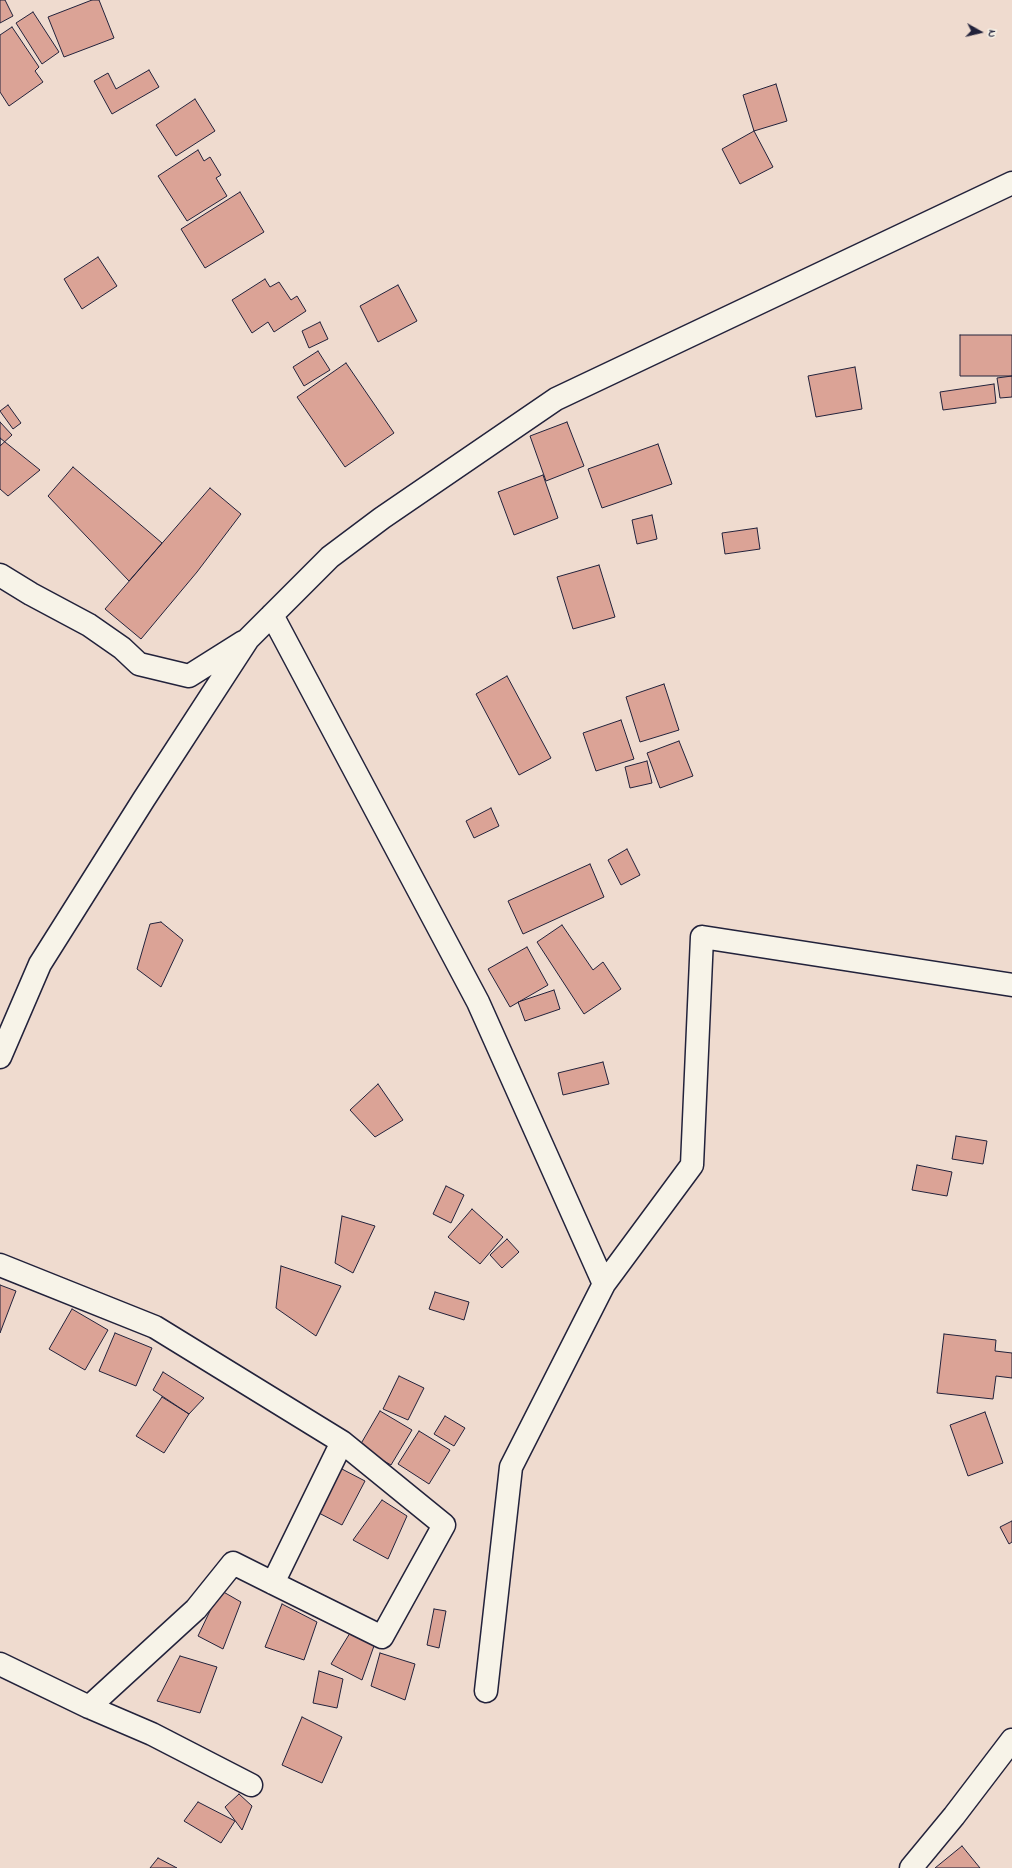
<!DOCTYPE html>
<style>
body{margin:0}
#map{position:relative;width:1012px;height:1868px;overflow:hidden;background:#efdbcf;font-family:"Indie Flower",sans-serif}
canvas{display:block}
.north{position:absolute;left:960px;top:12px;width:40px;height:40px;-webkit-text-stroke:3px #f7f3e8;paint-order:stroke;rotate:98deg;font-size:11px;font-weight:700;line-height:16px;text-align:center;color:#22223b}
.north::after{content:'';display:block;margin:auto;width:14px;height:18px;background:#22223b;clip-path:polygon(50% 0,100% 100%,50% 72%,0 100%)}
</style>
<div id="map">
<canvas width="1012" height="1868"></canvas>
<div class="north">N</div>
</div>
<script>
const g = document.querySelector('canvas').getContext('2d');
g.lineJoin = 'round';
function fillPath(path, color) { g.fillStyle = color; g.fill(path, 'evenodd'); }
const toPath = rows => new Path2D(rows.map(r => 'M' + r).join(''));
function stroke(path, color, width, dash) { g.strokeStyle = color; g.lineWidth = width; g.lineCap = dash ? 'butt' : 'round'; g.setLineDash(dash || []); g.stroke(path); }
const building = toPath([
 [0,0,5,0,13,16,0,23,0,0],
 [92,0,99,0,114,38,64,57,48,17,92,0],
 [33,12,59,52,42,64,16,23,33,12],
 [12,27,39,67,35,71,43,82,9,106,0,92,0,35,12,27],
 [149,70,159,87,112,114,94,81,108,73,116,89,149,70],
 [776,84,787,121,754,131,743,95,776,84],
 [195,99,215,131,176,156,156,125,195,99],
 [754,131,773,167,740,184,722,149,754,131],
 [198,150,204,161,210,157,221,175,216,178,227,196,187,221,158,176,198,150],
 [240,192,264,232,205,268,181,229,240,192],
 [98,257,117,286,82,309,64,279,98,257],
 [265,279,270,287,279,282,291,300,297,296,306,311,274,332,268,322,252,333,232,300,265,279],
 [398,285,417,321,378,342,360,306,398,285],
 [320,322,328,339,309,348,302,331,320,322],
 [960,335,1012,335,1012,376,960,376,960,335],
 [318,351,330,370,304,386,293,367,318,351],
 [346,363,394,433,345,467,297,397,346,363],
 [855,367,862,409,816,417,808,376,855,367],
 [1012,376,1012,397,1000,398,997,378,1012,376],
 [994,384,996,403,943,410,940,392,994,384],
 [8,405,21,423,13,429,0,411,8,405],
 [0,422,12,435,0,446,0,422],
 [567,422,584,466,546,481,530,436,567,422],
 [0,438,40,470,8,496,0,489,0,438],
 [658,444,672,484,602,508,588,469,658,444],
 [73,467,162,543,129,581,48,496,73,467],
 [543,475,558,518,514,535,498,492,543,475],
 [210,488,241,514,197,572,141,639,105,609,210,488],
 [652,515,657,539,637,544,632,520,652,515],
 [757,528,760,549,725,554,722,533,757,528],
 [599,565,615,617,573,629,557,577,599,565],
 [507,676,551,758,519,775,476,694,507,676],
 [664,684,679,730,640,742,626,697,664,684],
 [621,720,634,759,596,771,583,733,621,720],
 [679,741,693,776,660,788,647,753,679,741],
 [647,761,652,783,630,788,625,767,647,761],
 [491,808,499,826,474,838,466,821,491,808],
 [627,849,640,875,621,885,608,860,627,849],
 [590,864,604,897,523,934,508,901,590,864],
 [161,922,183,940,161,987,137,969,150,924,161,922],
 [562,925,593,970,603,962,621,989,584,1014,537,942,562,925],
 [527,947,548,985,510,1007,488,969,527,947],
 [554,990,560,1009,525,1021,518,1002,554,990],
 [603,1062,609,1084,563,1095,558,1073,603,1062],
 [378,1084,403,1120,375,1137,350,1110,378,1084],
 [956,1136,987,1141,983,1164,952,1159,956,1136],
 [917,1165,952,1172,947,1196,912,1190,917,1165],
 [446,1186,464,1195,451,1223,433,1214,446,1186],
 [472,1209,503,1237,480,1264,448,1237,472,1209],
 [342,1216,375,1226,353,1273,335,1263,342,1216],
 [507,1239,519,1252,502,1268,490,1255,507,1239],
 [281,1266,341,1286,316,1336,276,1308,281,1266],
 [0,1285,16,1291,0,1333,0,1285],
 [435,1292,469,1302,464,1320,429,1309,435,1292],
 [72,1309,108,1330,85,1370,49,1349,72,1309],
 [115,1333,152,1348,136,1386,99,1371,115,1333],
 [944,1334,996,1340,995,1351,1012,1353,1012,1378,996,1376,993,1399,937,1393,944,1334],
 [163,1372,204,1398,189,1414,153,1390,163,1372],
 [399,1376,424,1388,408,1420,383,1409,399,1376],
 [162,1397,189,1414,164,1453,136,1436,162,1397],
 [380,1411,412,1430,391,1465,359,1447,380,1411],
 [985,1412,1003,1463,968,1476,950,1425,985,1412],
 [445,1416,465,1428,454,1446,434,1434,445,1416],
 [419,1431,450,1450,429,1484,398,1464,419,1431],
 [340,1468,365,1481,342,1525,317,1512,340,1468],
 [382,1500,407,1516,388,1559,353,1540,382,1500],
 [1012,1521,1012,1542,1009,1544,1000,1527,1012,1521],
 [220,1590,241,1602,223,1649,198,1636,220,1590],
 [282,1604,317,1622,304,1660,265,1647,282,1604],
 [434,1609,446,1611,439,1648,427,1645,434,1609],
 [350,1633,375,1643,362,1680,331,1664,350,1633],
 [380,1653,415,1664,405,1700,371,1686,380,1653],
 [180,1656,217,1667,200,1713,157,1701,180,1656],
 [319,1671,343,1679,337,1708,313,1703,319,1671],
 [302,1717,342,1737,322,1783,282,1765,302,1717],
 [239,1794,252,1806,242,1830,225,1807,239,1794],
 [198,1802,235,1821,221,1843,184,1821,198,1802],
 [962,1846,980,1868,935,1868,962,1846],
 [158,1858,177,1868,150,1868,158,1858]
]);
fillPath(building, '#dba396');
stroke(building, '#22223b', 1);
const minor = toPath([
 [0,575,31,594,89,625,122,648,139,664,189,676,243,642],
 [272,615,478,1002,604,1284,511,1467,486,1691],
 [0,1057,40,964,144,799,248,639,330,557,382,518,556,399,1012,183],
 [0,1265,155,1327,342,1442],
 [604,1284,692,1165,702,937,1012,985],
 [0,1664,89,1707,152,1734,251,1785],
 [89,1707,196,1609,233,1563,273,1583,382,1637,444,1525,342,1442,273,1583],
 [911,1868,954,1816,1012,1740]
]);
stroke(minor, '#22223b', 25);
stroke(minor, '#f7f3e8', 22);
</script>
